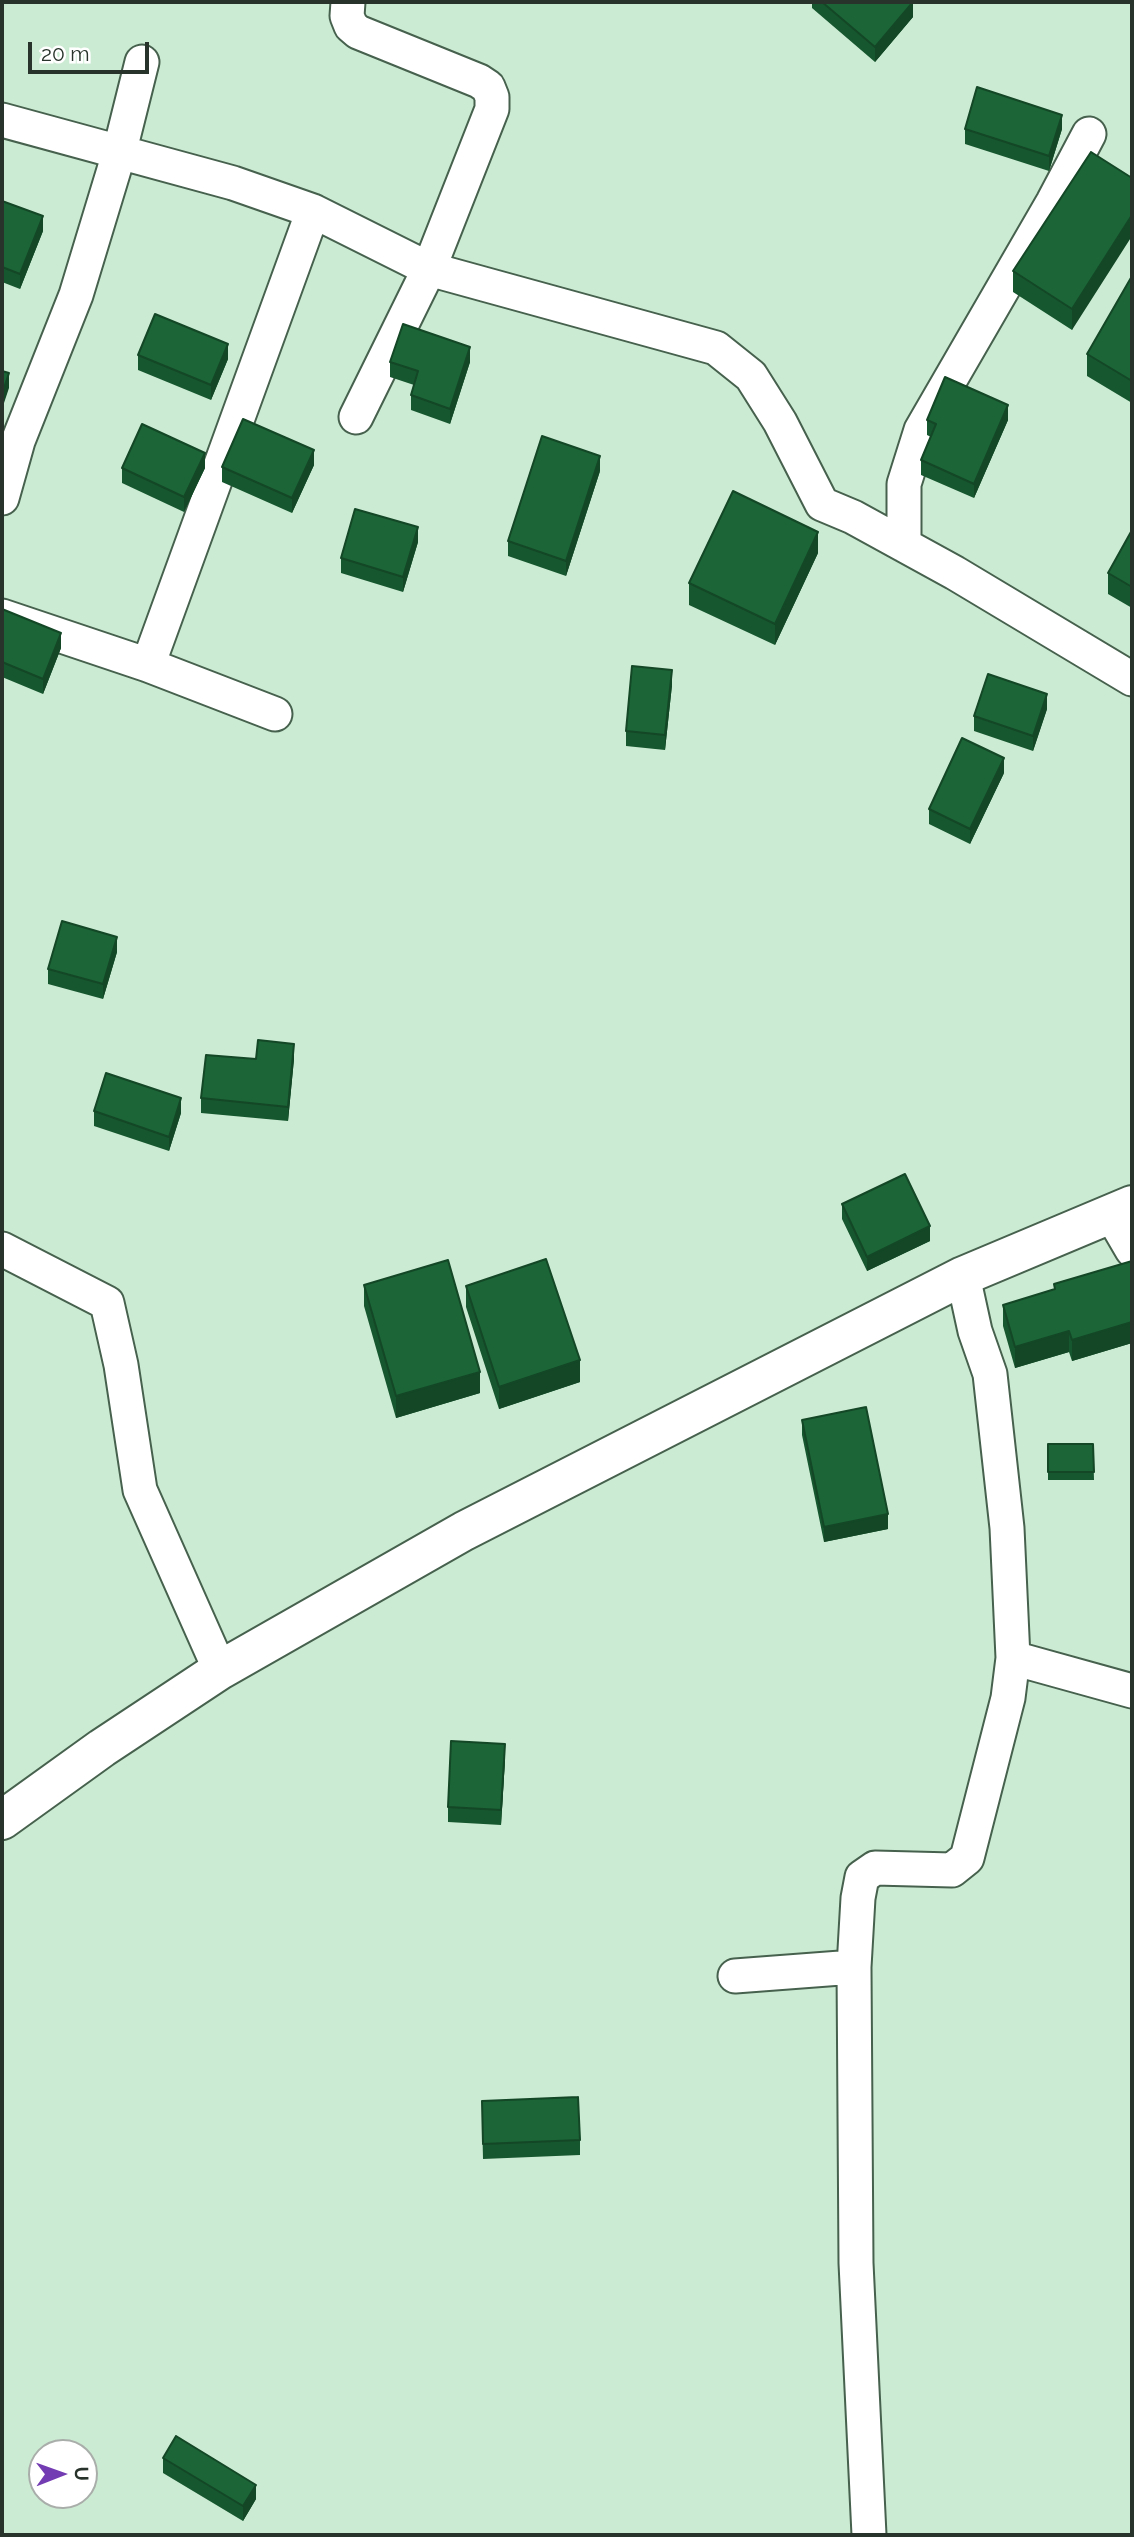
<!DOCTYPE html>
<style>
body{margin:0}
#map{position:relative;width:1134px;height:2537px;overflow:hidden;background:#ccebd3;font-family:Raleway,sans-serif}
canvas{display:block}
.frame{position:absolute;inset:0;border:4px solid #28342b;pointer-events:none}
.north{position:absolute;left:28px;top:2439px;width:70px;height:70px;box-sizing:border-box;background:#fff;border:2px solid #a9aeaa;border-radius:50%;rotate:89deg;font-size:19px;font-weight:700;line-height:28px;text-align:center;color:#28342b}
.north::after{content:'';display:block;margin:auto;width:24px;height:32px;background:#743cb2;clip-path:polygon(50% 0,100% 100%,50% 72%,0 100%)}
.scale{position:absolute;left:28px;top:42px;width:121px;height:32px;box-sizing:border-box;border:4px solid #28342b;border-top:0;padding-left:9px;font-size:21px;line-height:24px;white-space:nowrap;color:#28342b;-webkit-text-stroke:5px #fff;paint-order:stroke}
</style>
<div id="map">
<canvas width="1134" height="2537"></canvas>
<div class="frame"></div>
<div class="north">U</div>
<div class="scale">20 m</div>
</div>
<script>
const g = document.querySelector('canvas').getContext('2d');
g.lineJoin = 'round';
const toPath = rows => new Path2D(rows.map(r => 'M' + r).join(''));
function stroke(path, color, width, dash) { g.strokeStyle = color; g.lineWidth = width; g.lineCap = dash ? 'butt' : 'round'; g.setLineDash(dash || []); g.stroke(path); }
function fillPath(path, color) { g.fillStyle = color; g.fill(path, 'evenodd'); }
const minor = toPath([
 [348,2,347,16,351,26,358,32,479,81,488,87,492,97,492,109,429,269,356,417],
 [2,120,233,183,313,211,429,269,716,348,751,376,780,422,822,504,853,517,955,573,1132,679],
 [2,498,18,441,76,295,120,150,142,62],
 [904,545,904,484,921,430,1053,202,1089,134],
 [2,616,148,665,275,714],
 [148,665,313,211],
 [1111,1214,1132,1250],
 [2,1249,107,1303,121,1365,140,1490,220,1670],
 [1013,1658,1132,1691],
 [735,1976,854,1967],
 [869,2535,856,2263,854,1967,858,1898,862,1877,875,1868,952,1870,967,1858,1008,1698,1013,1658,1007,1528,990,1374,975,1331,963,1276]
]);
const primary = toPath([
 [2,1820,102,1748,220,1670,464,1531,963,1276,1132,1205]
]);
stroke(minor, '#46614d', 37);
stroke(primary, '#46614d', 42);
stroke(minor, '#fff', 33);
stroke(primary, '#fff', 38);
fillPath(toPath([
 [812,2,913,2,913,17,875,62,812,8],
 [965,129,1062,129,1049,171,965,144],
 [1132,178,1072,330,1013,292,1013,271],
 [2,201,43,231,20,289,2,282],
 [1132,276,1132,403,1087,376,1087,354],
 [138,355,228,359,211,400,138,370],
 [390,362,470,362,450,424,411,410,411,395,414,385,390,377],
 [927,420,1008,420,974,498,921,475,921,460,931,437,927,435],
 [314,465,292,513,222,482,222,467],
 [122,468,205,468,184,512,122,483],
 [600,471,566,576,508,556,508,541],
 [1132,530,1132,608,1108,594,1108,573],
 [418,542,403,592,341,573,341,558],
 [818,553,775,645,689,605,689,583],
 [2,609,61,648,43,694,2,677],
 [672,685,665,750,626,746,626,731],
 [1047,709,1033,751,974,731,974,716],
 [1004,773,970,844,929,824,929,809],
 [117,952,103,999,48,984,48,969],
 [256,1059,294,1059,288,1121,201,1113,201,1098],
 [94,1111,181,1113,169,1151,94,1126],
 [842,1204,930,1241,867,1271,842,1219],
 [1132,1261,1132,1343,1072,1361,1069,1352,1015,1368,1003,1326,1003,1305,1054,1290,1054,1284],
 [364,1285,480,1393,396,1418,364,1306],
 [466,1286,580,1382,499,1409,466,1307],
 [802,1420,888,1529,824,1542,802,1435],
 [1048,1444,1093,1444,1094,1480,1048,1480],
 [505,1759,501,1825,448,1822,448,1807],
 [482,2116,580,2140,580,2155,483,2159],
 [163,2458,256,2499,243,2521,163,2473]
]), '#17572f');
fillPath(toPath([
 [913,2,913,17,875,62,875,47],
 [1062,115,1062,129,1049,171,1049,156],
 [1132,215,1132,236,1072,330,1072,309],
 [43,216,43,231,20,289,20,274],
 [228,344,228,359,211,400,211,385],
 [470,347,470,362,450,424,450,409],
 [9,373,9,388,2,409,2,394],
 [1008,405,1008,420,974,498,974,484],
 [314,450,314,465,292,513,292,498],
 [205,453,205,468,184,512,184,497],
 [600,456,600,471,566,576,566,561],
 [418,527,418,542,403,592,403,577],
 [818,532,818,553,775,645,775,624],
 [61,633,61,648,43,694,43,679],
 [672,670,672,685,665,750,665,735],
 [1047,694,1047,709,1033,751,1033,736],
 [1004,758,1004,773,970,844,970,829],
 [117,937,117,952,103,999,103,984],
 [294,1044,294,1059,288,1121,288,1107],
 [181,1098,181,1113,169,1151,169,1137],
 [930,1226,930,1241,867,1271,867,1257],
 [1132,1322,1132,1343,1072,1361,1072,1340],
 [1069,1331,1069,1352,1015,1368,1015,1347],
 [580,1360,580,1382,499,1409,499,1387],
 [480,1372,480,1393,396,1418,396,1396],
 [888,1514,888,1529,824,1542,824,1527],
 [505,1744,505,1759,501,1825,501,1810],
 [256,2485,256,2499,243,2521,243,2506]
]), '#134726');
const building = toPath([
 [822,2,913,2,875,47,822,2],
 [977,87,1062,115,1049,156,965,129,977,87],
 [1091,152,1132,178,1132,215,1072,309,1013,271,1091,152],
 [2,201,43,216,20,274,2,267,2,201],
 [1132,276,1132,381,1087,354,1132,276],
 [155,314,228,344,211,385,138,355,155,314],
 [403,324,470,347,450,409,411,395,418,371,390,362,403,324],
 [2,371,9,373,2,394,2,371],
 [945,377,1008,405,974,484,921,460,936,424,927,420,945,377],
 [243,419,314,450,292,498,222,467,243,419],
 [142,424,205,453,184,497,122,468,142,424],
 [542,436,600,456,566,561,508,541,542,436],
 [733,491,818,532,775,624,689,583,733,491],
 [355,509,418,527,403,577,341,558,355,509],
 [1132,530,1132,587,1108,573,1132,530],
 [2,609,61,633,43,679,2,662,2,609],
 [632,666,672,670,665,735,626,731,632,666],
 [988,674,1047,694,1033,736,974,716,988,674],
 [962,738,1004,758,970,829,929,809,962,738],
 [62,921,117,937,103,984,48,969,62,921],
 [258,1040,294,1044,288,1107,201,1098,206,1055,256,1059,258,1040],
 [106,1073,181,1098,169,1137,94,1111,106,1073],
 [905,1174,930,1226,867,1257,842,1204,905,1174],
 [546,1259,580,1360,499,1387,466,1286,546,1259],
 [448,1260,480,1372,396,1396,364,1285,448,1260],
 [1132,1261,1132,1322,1072,1340,1069,1331,1015,1347,1003,1305,1055,1289,1054,1284,1132,1261],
 [866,1407,888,1514,824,1527,802,1420,866,1407],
 [1048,1444,1093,1444,1094,1472,1048,1472,1048,1444],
 [451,1741,505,1744,501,1810,448,1807,451,1741],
 [578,2097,580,2140,483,2144,482,2101,578,2097],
 [176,2436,256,2485,243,2506,163,2458,176,2436]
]);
fillPath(building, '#1b6537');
stroke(building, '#134726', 2);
</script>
